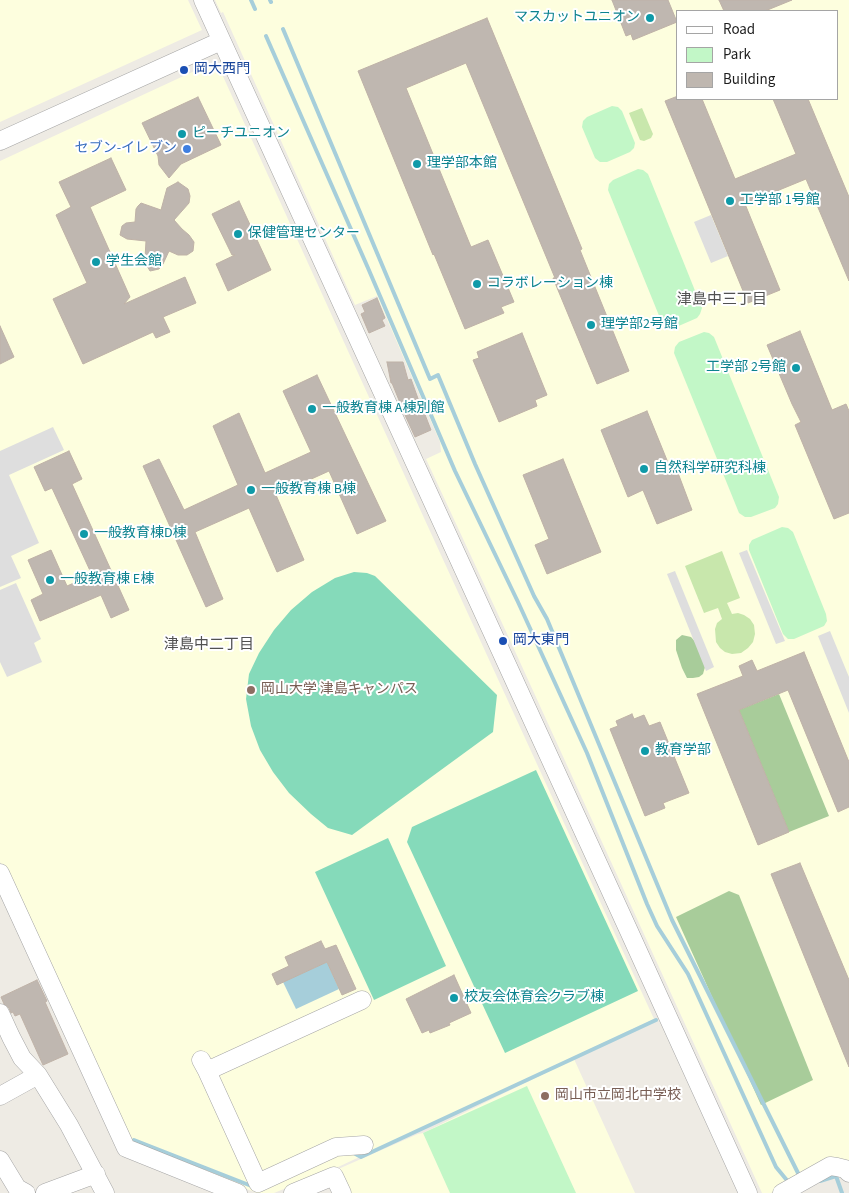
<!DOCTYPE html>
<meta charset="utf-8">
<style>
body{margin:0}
#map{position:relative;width:849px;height:1193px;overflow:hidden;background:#eeebe4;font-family:"Source Sans 3",sans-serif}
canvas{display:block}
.legend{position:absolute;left:676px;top:10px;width:162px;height:90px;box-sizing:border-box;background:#fff;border:1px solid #a5a5a5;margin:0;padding:6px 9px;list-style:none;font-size:15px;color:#1e1e1e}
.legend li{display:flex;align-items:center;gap:10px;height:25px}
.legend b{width:25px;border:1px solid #a5a5a5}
</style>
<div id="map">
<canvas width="849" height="1193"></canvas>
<ul class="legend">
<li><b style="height:6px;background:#fff"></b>Road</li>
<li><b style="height:14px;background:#c2f7c7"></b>Park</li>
<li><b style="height:14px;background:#bfb7b0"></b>Building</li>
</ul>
</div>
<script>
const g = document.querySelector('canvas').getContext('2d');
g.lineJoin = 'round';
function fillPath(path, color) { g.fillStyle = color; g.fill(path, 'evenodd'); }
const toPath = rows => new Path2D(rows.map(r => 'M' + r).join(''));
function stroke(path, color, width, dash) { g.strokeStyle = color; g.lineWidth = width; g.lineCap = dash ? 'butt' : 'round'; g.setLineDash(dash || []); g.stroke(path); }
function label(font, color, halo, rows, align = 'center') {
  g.font = font + ' "Source Sans 3","Noto Sans JP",sans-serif'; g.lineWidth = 4; g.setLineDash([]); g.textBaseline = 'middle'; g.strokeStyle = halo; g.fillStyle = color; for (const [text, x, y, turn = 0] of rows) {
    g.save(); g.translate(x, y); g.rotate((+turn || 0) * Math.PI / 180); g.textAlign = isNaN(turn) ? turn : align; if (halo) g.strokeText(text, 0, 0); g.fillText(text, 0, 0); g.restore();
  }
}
fillPath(toPath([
 [0,0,188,0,202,30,0,122],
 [215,0,849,0,849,1164,828,1161,771,1193,762,1193,509,638,426,459,441,452,440,442,377,296,355,305,223,12,221,13],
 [678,11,838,11,838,99,678,99],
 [216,61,424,518,654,1019,336,1168,274,1193,257,1193,129,1144,0,862,0,161],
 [574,1059,635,1193,346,1193,336,1170,418,1134,423,1133]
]), '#fdfede');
fillPath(toPath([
 [642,108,653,134,651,138,644,141,640,140,629,113],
 [722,551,740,598,727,603,732,614,738,613,744,615,750,619,754,625,755,634,753,642,748,648,741,653,732,654,725,652,720,648,716,642,715,629,717,623,722,619,718,608,704,613,685,566]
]), '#c8e7ac');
fillPath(toPath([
 [682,635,691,637,698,645,705,667,703,674,699,677,693,678,687,678,682,668,676,650,676,640],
 [779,694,829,816,789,832,739,710],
 [729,891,739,895,813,1080,761,1105,676,917]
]), '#a8cc9a');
fillPath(toPath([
 [612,106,618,107,622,111,635,143,634,148,630,152,607,162,600,162,595,158,582,127,583,121,587,117],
 [638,169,643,170,648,174,702,308,700,314,697,318,674,328,667,327,662,323,608,190,609,184,613,180],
 [704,332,709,333,714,337,779,497,778,504,775,508,751,517,745,517,739,513,674,353,675,347,679,342],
 [782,527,788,528,793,532,826,614,827,621,824,626,794,639,788,639,783,634,749,550,749,545,752,540],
 [527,1086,576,1193,450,1193,423,1133]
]), '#c2f7c7');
fillPath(toPath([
 [354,572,367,573,375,576,497,695,493,732,352,835,328,828,311,814,289,793,273,772,260,750,251,726,246,699,249,674,259,653,274,630,291,610,312,592,335,578],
 [536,770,638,991,505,1053,407,842,412,827],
 [388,838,446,966,374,1000,315,872]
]), '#85daba');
fillPath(toPath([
 [711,215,728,256,711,263,694,222],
 [53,427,64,450,9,475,39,543,11,556,21,578,0,587,0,451],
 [747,550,785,641,776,644,739,553],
 [675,571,714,667,706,671,667,574],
 [16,583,41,639,34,643,42,662,7,677,0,662,0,590],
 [830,631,849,677,849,713,818,636]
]), '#dedede');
fillPath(toPath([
 [327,962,339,989,296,1009,283,982]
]), '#a6ceda');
stroke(toPath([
 [251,0,255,9],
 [270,0,271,2],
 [283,29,430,379,438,375,475,464,534,596,547,619,672,920,799,1175],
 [266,36,368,268,455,471,518,602,587,753,647,904,657,926,688,974,776,1167,790,1184],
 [134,1140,254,1187],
 [352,1152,361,1157,656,1020],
 [820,1181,836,1176,842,1193]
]), '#a6ceda', 4);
const building = toPath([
 [612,0,668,0,677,22,633,40,631,34,626,36,612,0],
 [719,0,792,0,765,11,724,11,719,0],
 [487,18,582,249,580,250,629,371,597,384,553,278,555,278,466,63,406,88,471,247,488,240,514,302,501,307,504,313,465,329,434,254,433,255,358,71,487,18],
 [678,96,678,99,702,99,735,179,796,154,773,99,808,99,849,197,849,281,806,179,745,204,780,290,748,303,665,101,678,96],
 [198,97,221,145,181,164,169,178,159,165,158,156,142,123,198,97],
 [111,158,126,190,90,207,130,297,124,304,185,277,196,303,163,317,170,332,156,338,153,332,83,364,53,299,87,283,56,215,71,207,59,182,111,158],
 [178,182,188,189,190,196,189,203,174,220,182,229,189,235,194,242,193,251,187,255,178,255,169,251,163,264,159,269,150,271,146,264,145,258,146,241,127,239,120,235,122,226,126,223,135,222,136,209,138,206,141,203,161,210,167,188,178,182],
 [239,201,271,270,228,291,216,264,235,255,232,255,212,214,239,201],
 [377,298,385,318,382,320,385,326,369,333,361,314,365,312,362,305,377,298],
 [0,326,14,357,0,364,0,326],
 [800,331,832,410,846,404,849,411,849,513,834,519,795,425,801,422,792,404,767,345,800,331],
 [522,333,547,395,535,400,537,406,499,422,473,360,479,358,477,352,522,333],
 [387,362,403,362,408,380,411,379,421,407,422,407,431,430,415,437,405,415,392,383,391,383,387,362],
 [317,375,386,521,357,534,329,471,276,495,304,560,277,572,249,508,195,532,223,599,206,607,143,466,159,459,184,510,238,485,213,426,239,413,265,473,311,452,283,391,317,375],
 [647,411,673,475,678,473,692,510,657,524,643,490,628,497,601,430,647,411],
 [69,451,82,479,72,484,129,610,111,618,101,595,40,621,31,600,43,594,28,560,51,550,67,586,92,575,52,488,45,491,34,467,69,451],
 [563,459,601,552,547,574,535,545,549,539,523,475,563,459],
 [804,652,849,762,849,807,838,812,788,690,739,710,789,832,758,845,697,694,743,676,739,666,752,660,757,671,804,652],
 [632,714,634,719,644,715,649,726,660,722,689,793,663,803,665,808,645,816,610,729,618,726,616,721,632,714],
 [800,863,849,980,849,1067,771,874,800,863],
 [321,941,325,949,336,945,356,989,342,995,327,962,277,985,272,974,289,966,285,957,321,941],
 [454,975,471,1013,449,1023,450,1025,430,1033,429,1030,422,1033,406,999,454,975],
 [37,980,47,1001,45,1002,68,1054,43,1065,20,1014,15,1016,13,1012,11,1013,9,1008,4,1004,1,997,37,980]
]);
fillPath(building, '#bfb7b0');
stroke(building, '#bfb2a7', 1);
const minor = toPath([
 [203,0,628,929,748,1193],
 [0,141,221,41],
 [0,873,126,1148,238,1193],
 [0,1013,11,1037,22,1058,38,1075,69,1125,105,1193],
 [201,1060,207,1071,258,1183,336,1147,364,1145],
 [207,1071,362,1000],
 [0,1096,38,1075],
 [0,1160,17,1188,26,1193],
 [45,1193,96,1174],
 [293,1193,334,1176,342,1193],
 [782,1193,830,1166,837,1167,845,1169,849,1173]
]);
stroke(minor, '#a5a5a5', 19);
stroke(minor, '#fff', 18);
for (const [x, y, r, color] of [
 [650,18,5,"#0f9aa8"],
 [184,70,5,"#1a4fb4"],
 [182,134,5,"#0f9aa8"],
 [187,149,5,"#3f7fe0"],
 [417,164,5,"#0f9aa8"],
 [730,201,5,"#0f9aa8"],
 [238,234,5,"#0f9aa8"],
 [96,262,5,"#0f9aa8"],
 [477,284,5,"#0f9aa8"],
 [591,325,5,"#0f9aa8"],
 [796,368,5,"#0f9aa8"],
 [312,409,5,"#0f9aa8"],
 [644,469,5,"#0f9aa8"],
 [251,490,5,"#0f9aa8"],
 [84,534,5,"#0f9aa8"],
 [50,580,5,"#0f9aa8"],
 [503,641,5,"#1a4fb4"],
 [251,690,5,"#8d6e63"],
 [645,751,5,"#0f9aa8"],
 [454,998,5,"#0f9aa8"],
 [545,1096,5,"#8d6e63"]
]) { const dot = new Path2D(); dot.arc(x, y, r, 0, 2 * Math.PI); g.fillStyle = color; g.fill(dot); stroke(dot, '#fff', 2); }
label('14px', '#0d838f', '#fff', [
 ["マスカットユニオン",640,18,"right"],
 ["ピーチユニオン",192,134],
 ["理学部本館",427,164],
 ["工学部 1号館",740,201],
 ["保健管理センター",248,234],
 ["学生会館",106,262],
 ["コラボレーション棟",487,284],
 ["理学部2号館",601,325],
 ["工学部 2号館",786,368,"right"],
 ["一般教育棟 A棟別館",322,409],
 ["自然科学研究科棟",654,469],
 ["一般教育棟 B棟",261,490],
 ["一般教育棟D棟",94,534],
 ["一般教育棟 E棟",60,580],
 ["教育学部",655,751],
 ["校友会体育会クラブ棟",464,998]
], 'left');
label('14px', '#164399', '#fff', [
 ["岡大西門",194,70],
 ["岡大東門",513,641]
], 'left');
label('14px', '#366cbe', '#fff', [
 ["セブン-イレブン",177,149]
], 'right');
label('14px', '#785e54', '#fff', [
 ["岡山大学 津島キャンパス",261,690],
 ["岡山市立岡北中学校",555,1096]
], 'left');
label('15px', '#515151', '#fff', [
 ["津島中三丁目",722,301],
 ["津島中二丁目",209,646]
]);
</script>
